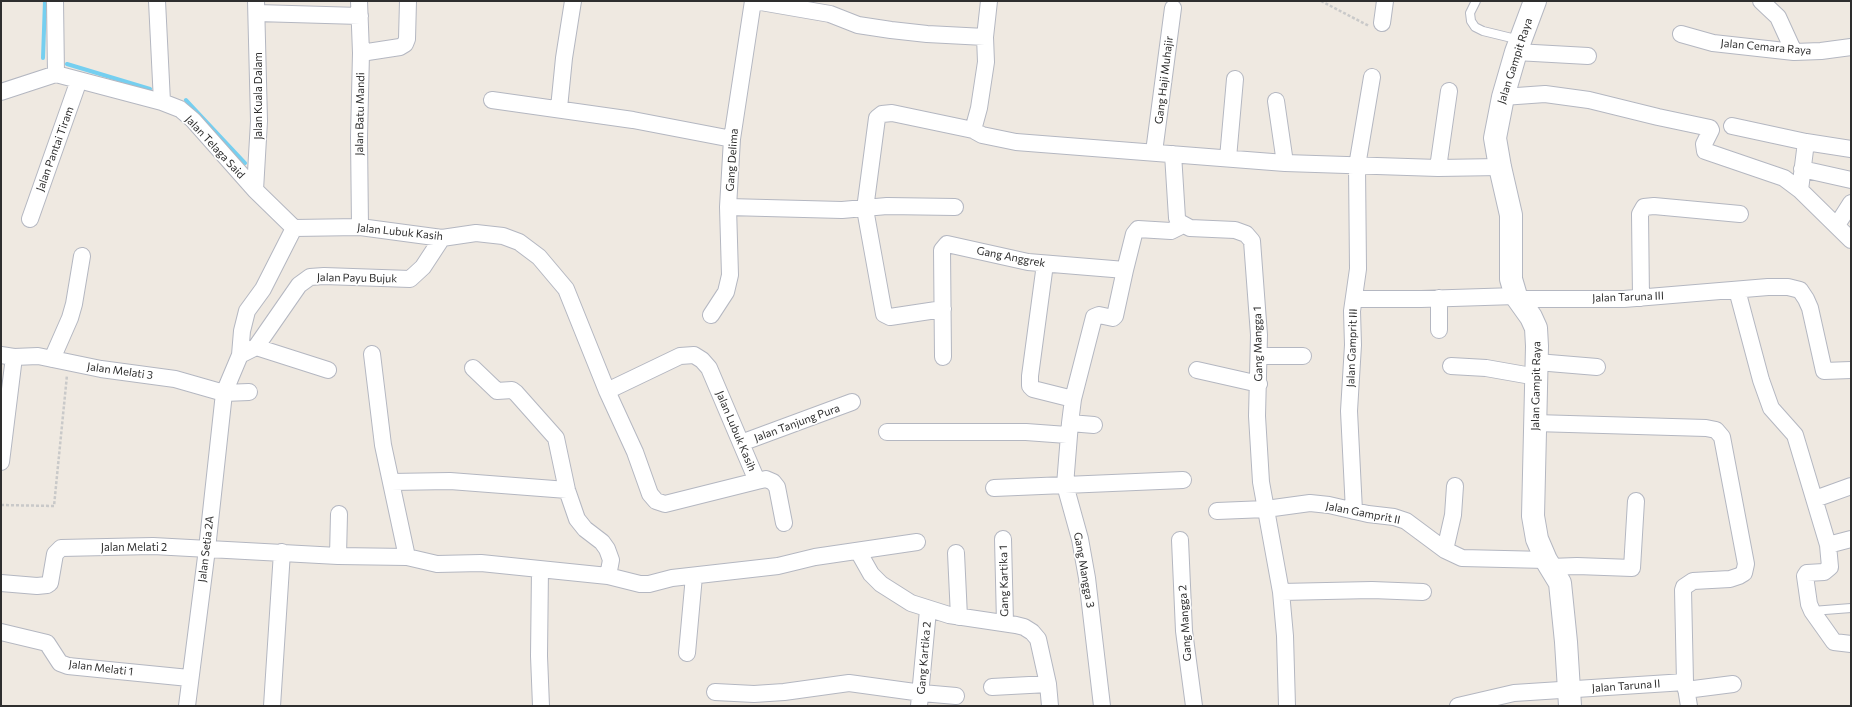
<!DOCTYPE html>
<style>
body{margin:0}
#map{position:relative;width:1852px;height:707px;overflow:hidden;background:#efe9e1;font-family:Commissioner,sans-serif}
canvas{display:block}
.frame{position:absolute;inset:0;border:2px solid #2e2e2e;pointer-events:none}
</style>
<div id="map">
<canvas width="1852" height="707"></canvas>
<div class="frame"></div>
</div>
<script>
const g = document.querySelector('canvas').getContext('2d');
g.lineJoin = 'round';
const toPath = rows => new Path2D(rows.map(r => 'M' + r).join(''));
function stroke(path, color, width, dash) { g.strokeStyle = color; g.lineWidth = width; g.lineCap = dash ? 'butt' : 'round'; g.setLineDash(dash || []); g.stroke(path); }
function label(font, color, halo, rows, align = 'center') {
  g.font = font + ' Commissioner,sans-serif'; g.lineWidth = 3.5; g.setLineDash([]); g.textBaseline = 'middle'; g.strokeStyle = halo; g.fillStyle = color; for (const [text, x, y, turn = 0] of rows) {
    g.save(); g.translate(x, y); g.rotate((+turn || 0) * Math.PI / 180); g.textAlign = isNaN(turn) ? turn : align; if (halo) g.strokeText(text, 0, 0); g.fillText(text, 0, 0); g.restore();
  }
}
stroke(toPath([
 [43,58,45,1],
 [67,64,150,89],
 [186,100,245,163]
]), '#75cff0', 4);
const lane = toPath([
 [1476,1,1470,13,1471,21,1475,27,1483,31,1520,40],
 [1812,611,1851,608]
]);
const street = toPath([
 [55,1,56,74],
 [157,1,162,102],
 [359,1,361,53,359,137,360,227],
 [755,1,830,14,858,25,891,30,927,34,985,37,986,62,979,108,973,130,982,135,1016,142,1285,163,1438,168,1500,167],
 [1761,1,1778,17,1794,52],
 [257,13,360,16],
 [1382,23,1385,1],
 [1681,34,1713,43,1794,52,1821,51,1851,47],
 [985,37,989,1],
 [1516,52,1588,56],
 [361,53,400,47,405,44,407,39,408,1],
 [56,74,162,102,180,109,193,120,255,190,294,228],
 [1,92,56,74],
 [1503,97,1545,94,1589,100,1658,117,1710,128,1711,130,1704,144,1705,151,1784,178,1800,190],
 [492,100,633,120,732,139],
 [1276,101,1285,163],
 [559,108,564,58,573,1],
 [1732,126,1806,142,1851,149],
 [1806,142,1800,190,1851,240],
 [1154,152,1173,8],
 [1173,154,1177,218,1179,222,1190,228,1235,230,1246,234,1252,241,1259,335,1257,416,1261,482,1281,592,1285,636,1287,706],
 [1228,158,1235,79],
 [1438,168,1449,91],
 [1802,169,1851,180],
 [255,190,259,121,256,1],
 [728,207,842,210,887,206,955,207],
 [30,219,79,80],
 [1837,225,1851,203],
 [294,228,360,227,442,238,476,233,503,236,519,242,539,257,566,289,607,391,635,452,650,494,656,501,665,504,757,481,709,368,702,360,694,355,680,356,607,391],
 [1045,264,1030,376,1030,386,1033,389,1073,399],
 [1737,290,1761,380,1771,408,1795,435,1828,545,1830,567,1824,572,1807,573,1805,576,1809,604,1812,611,1834,642,1851,644],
 [1641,298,1640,214,1644,207,1654,206,1740,214],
 [1354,299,1421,299,1516,296],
 [1519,299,1624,299,1768,287,1788,287,1800,290,1806,299,1810,308,1824,371,1851,370],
 [943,309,890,317,884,314,865,209,877,118,882,114,892,113,973,130],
 [711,315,726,292,730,275,728,207,732,139,753,1],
 [1439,330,1439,298],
 [256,347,328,370],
 [372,354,383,445,407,557],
 [1,355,14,357,38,356,101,369,175,379,224,393,249,392],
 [240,355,256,347,299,285,310,277,324,276,410,279,423,267,442,238],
 [1259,356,1303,356],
 [943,357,942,250,947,244,1028,262,1125,270,1134,234,1138,229,1171,231,1183,225],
 [52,359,70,318,74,304,82,256],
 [1537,362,1597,367],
 [1451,366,1486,368,1537,377],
 [473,368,497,391,512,390,516,393,556,438,567,490,577,519,585,529,602,542,607,549,611,560,608,576],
 [1197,370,1259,384],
 [1070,423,1073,399,1094,317,1099,315,1113,318,1115,316,1125,270],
 [1535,423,1706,428,1716,430,1722,437,1746,564,1744,573,1739,576,1730,579,1693,581,1684,587,1683,590,1685,682,1689,706],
 [1094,425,1070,423,1065,485,1080,539,1087,578,1102,706],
 [887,432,1026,432,1067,435],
 [741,443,852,402],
 [1,462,14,357],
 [757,481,766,479,773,482,777,487,784,523],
 [391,482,450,481,567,490],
 [994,488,1183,480],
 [1815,499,1851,486],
 [1217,511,1266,509,1310,503,1329,505,1368,514,1394,517,1406,521,1445,550,1462,558,1546,560],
 [1354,511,1349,411,1353,345,1352,311,1358,269,1357,166,1372,77],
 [1003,539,1005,623],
 [1180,540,1184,631,1194,706],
 [1828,545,1851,539],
 [1445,550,1453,515,1455,486],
 [858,551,871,574,881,584,911,603,949,615,1016,625,1024,627,1032,632,1038,639,1048,684,1050,706],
 [956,553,959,617],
 [338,556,339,514],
 [1550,567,1577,566,1632,568,1636,501],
 [540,569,539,656,541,706],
 [1,583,37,586,47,585,50,583,55,554,61,548,153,546,338,556,407,557,437,564,481,563,608,576,640,584,649,584,672,578,778,566,815,557,917,542],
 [1281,592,1372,590,1423,592],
 [1,632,47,643,60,663,68,666,189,678],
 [687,653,694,576],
 [992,687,1048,684],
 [1686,690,1733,684],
 [715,692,754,694,784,692,849,683,922,693,956,696],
 [187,706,207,549,224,393,240,355,242,331,247,311,263,289,294,228],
 [272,706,282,552],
 [919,706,928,610],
 [1458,706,1514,693,1685,682]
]);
const secondary = toPath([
 [1535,1,1516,52,1503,97,1495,138,1500,167,1511,215,1511,279,1516,296,1531,317,1536,328,1537,346,1533,516,1537,539,1546,560,1560,583,1566,642,1570,706]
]);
stroke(lane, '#b4b7c1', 10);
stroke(street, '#b4b7c1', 18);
stroke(secondary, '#b4b7c1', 24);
stroke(toPath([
 [1321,1,1369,26],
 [1,505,54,506,67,375]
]), '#c9c9c9', 2.5, [3, 2]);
stroke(lane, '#fff', 8);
stroke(street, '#fff', 16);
stroke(secondary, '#fff', 22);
label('11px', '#2e2e2e', '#fff', [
 ["Jalan Cemara Raya",1766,47,5],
 ["Jalan Gampit Raya",1515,61,-72],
 ["Gang Haji Muhajir",1164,80,-83],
 ["Jalan Kuala Dalam",258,96,-90],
 ["Jalan Batu Mandi",360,114,-89],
 ["Jalan Telaga Said",215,147,47],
 ["Jalan Pantai Tiram",55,149,-70],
 ["Gang Delima",732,160,-86],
 ["Jalan Lubuk Kasih",400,232,6],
 ["Gang Anggrek",1011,257,11],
 ["Jalan Payu Bujuk",357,278,1],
 ["Jalan Taruna III",1628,297,-2],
 ["Gang Mangga 1",1258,344,-91],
 ["Jalan Gamprit III",1352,348,-88],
 ["Jalan Melati 3",120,371,8],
 ["Jalan Gampit Raya",1536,386,-89],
 ["Jalan Tanjung Pura",797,423,-20],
 ["Jalan Lubuk Kasih",736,431,67],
 ["Jalan Gamprit II",1363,513,11],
 ["Jalan Melati 2",134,547],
 ["Jalan Setia 2A",206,549,-83],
 ["Gang Mangga 3",1084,570,80],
 ["Gang Kartika 1",1004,581,-91],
 ["Gang Mangga 2",1185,623,-94],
 ["Gang Kartika 2",924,658,-85],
 ["Jalan Melati 1",101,668,7],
 ["Jalan Taruna II",1626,686,-4]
]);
</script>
